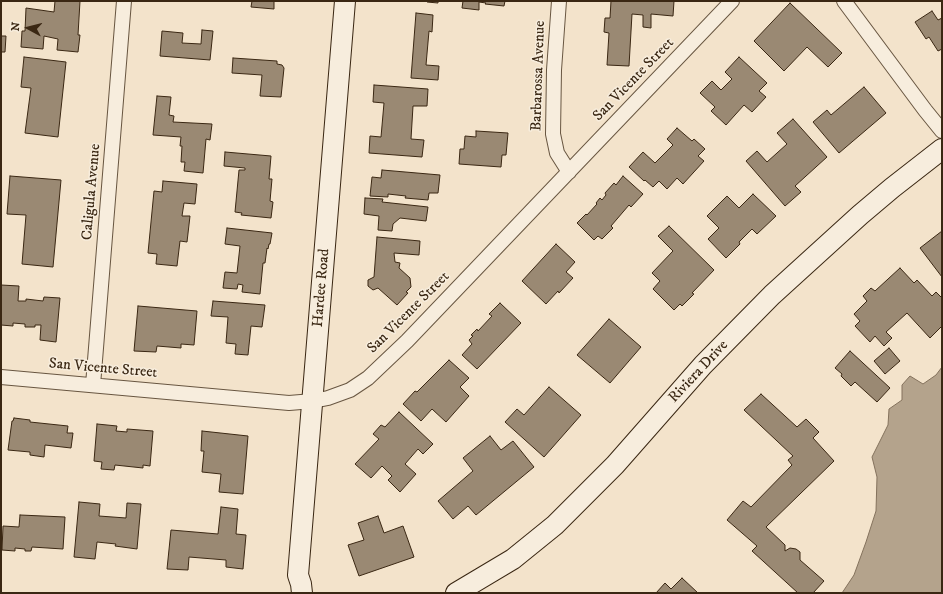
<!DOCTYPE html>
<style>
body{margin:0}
#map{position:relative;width:943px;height:594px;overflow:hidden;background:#f3e3cb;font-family:"IM FELL DW Pica",serif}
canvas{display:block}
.frame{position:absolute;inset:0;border:2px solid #3a2713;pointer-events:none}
.north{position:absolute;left:8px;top:8px;width:40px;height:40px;-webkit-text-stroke:3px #f7eddd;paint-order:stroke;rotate:277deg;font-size:11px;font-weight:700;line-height:16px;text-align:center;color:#3a2713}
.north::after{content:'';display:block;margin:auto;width:14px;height:18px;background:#3a2713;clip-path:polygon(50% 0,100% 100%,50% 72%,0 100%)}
</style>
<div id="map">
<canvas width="943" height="594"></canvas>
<div class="frame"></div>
<div class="north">N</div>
</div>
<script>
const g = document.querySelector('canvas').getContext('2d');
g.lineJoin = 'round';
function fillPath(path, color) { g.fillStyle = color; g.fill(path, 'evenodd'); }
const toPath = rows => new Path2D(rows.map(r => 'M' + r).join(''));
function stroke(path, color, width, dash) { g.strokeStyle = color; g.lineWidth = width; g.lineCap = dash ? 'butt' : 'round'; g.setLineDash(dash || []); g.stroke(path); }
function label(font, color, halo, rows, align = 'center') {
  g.font = font + ' "IM FELL DW Pica",serif'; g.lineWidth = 3; g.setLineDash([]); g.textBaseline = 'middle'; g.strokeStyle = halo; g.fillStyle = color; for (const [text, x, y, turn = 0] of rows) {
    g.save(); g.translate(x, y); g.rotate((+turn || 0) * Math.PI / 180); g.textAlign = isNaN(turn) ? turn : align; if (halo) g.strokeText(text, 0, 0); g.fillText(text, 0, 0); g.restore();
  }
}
const water = toPath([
 [942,367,942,593,842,593,854,575,866,542,876,511,877,477,872,457,888,425,889,409,902,400,902,385,910,376,923,384,936,375,942,367]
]);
fillPath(water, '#b4a38c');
stroke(water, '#83715c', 1);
const building = toPath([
 [55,1,80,1,78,35,80,35,78,52,57,50,58,39,44,36,43,49,21,47,22,31,25,31,26,8,54,12,55,1],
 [252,1,274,1,274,9,251,7,252,1],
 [427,1,438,1,438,3,427,2,427,1],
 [463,1,505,1,504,6,485,4,486,3,479,2,479,10,462,8,463,1],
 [611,1,674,1,673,16,651,14,651,28,643,27,643,15,632,14,629,66,607,65,609,33,604,32,605,18,610,18,611,1],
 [790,3,842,53,828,67,807,47,784,71,754,41,790,3],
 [932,11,938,20,942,18,942,49,938,51,929,37,926,39,915,22,932,11],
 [416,13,433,15,432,32,429,31,426,65,439,66,438,80,411,78,416,13],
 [202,30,213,31,210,60,160,56,162,31,183,33,182,43,201,44,202,30],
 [1,36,6,36,5,52,1,52,1,36],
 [24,57,66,62,58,137,25,133,31,88,21,87,24,57],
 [739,57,767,83,759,91,766,97,752,112,744,105,726,125,711,111,715,107,700,93,712,81,721,90,732,79,725,72,739,57],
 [233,58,277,61,277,64,282,65,284,68,281,97,260,96,262,75,232,73,233,58],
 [374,85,428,89,427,106,413,106,411,139,424,140,422,157,369,153,370,136,381,137,384,103,373,102,374,85],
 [864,87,886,113,839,153,813,122,827,110,831,115,864,87],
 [157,96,171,97,169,115,174,116,173,122,212,124,210,140,206,139,203,173,184,171,185,162,181,162,182,146,180,146,181,137,153,135,157,96],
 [793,119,827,157,795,186,801,192,785,206,746,161,757,151,767,162,787,144,777,133,793,119],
 [677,128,692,141,694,139,705,149,698,156,704,161,683,184,677,178,667,189,659,181,653,187,645,180,644,181,629,167,643,152,655,163,673,145,667,139,677,128],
 [476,131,508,133,506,155,502,155,501,167,459,164,460,149,464,149,465,136,476,137,476,131],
 [225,152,271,156,269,179,272,179,270,201,273,202,271,218,241,215,242,213,235,212,239,170,245,170,245,168,224,166,225,152],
 [382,170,440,175,438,193,429,193,428,200,405,198,406,196,388,194,388,197,370,196,372,177,381,178,382,170],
 [10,176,61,180,53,267,22,264,26,215,7,214,10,176],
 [623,176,643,194,631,207,629,205,611,226,613,228,602,239,598,236,594,240,577,223,586,214,587,215,597,204,596,203,600,198,602,200,606,195,605,193,614,183,616,185,623,176],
 [163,181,197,184,195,204,184,203,182,216,190,216,187,242,180,241,177,266,156,264,157,254,148,253,154,191,162,192,163,181],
 [753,194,776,216,757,234,752,229,739,242,740,244,726,258,708,239,719,228,707,216,727,196,739,208,753,194],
 [365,198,383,199,382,202,428,207,426,221,400,218,393,224,392,231,378,230,379,216,364,214,365,198],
 [669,226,714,270,692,293,694,294,682,306,680,304,674,310,653,289,660,281,652,273,673,251,658,236,669,226],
 [227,228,272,233,270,244,269,244,268,249,267,248,265,263,263,263,260,294,242,292,243,285,238,284,237,289,223,288,225,272,237,273,240,246,225,244,227,228],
 [942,231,942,277,920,248,942,231],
 [377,237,420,241,419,255,394,253,395,262,400,263,399,268,410,278,411,287,406,292,408,293,397,305,378,288,373,290,368,286,368,280,374,277,377,237],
 [556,244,575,262,566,272,573,278,559,293,558,291,546,304,522,281,556,244],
 [900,268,914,283,917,280,932,296,936,292,942,298,942,326,930,338,907,313,886,332,892,338,884,346,875,336,870,342,855,326,860,321,854,314,867,301,863,296,871,288,875,291,900,268],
 [1,285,19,286,18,301,26,301,26,299,43,301,44,297,60,298,56,342,40,340,41,325,35,325,35,327,25,327,25,324,13,323,13,326,1,325,1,285],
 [213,301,265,305,262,327,251,326,248,355,235,354,236,344,226,343,228,317,211,316,213,301],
 [500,303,521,323,477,369,462,355,472,344,469,340,473,336,471,335,477,329,478,331,492,316,489,314,500,303],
 [138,306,197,311,194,345,181,344,181,348,157,346,156,352,134,351,138,306],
 [609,319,641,347,610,383,577,355,609,319],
 [889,348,900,361,885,374,874,361,889,348],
 [850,351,890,388,877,402,855,382,851,386,841,376,842,374,835,368,850,351],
 [449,360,469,378,460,387,469,396,446,422,432,409,421,421,403,404,415,391,417,392,449,360],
 [549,387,581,415,544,457,505,422,517,409,524,415,549,387],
 [761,394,797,427,806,419,819,432,813,438,834,461,766,527,785,545,785,551,790,548,796,549,800,552,800,560,824,581,813,593,798,593,752,551,757,546,727,520,743,501,751,507,792,465,788,460,793,456,744,410,761,394],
 [399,412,433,444,423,454,418,449,405,464,416,474,400,492,388,480,392,476,382,466,371,478,355,464,379,439,373,434,381,425,385,427,399,412],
 [14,418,30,420,30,422,68,426,67,433,73,433,71,448,45,445,44,457,30,455,30,452,8,450,12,421,13,421,14,418],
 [97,424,117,426,116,431,127,432,127,429,153,431,150,466,143,465,143,468,115,465,114,470,101,469,102,462,94,461,97,424],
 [202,431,248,436,243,494,219,492,221,474,202,472,204,451,201,451,202,431],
 [490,436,501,450,513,441,534,467,476,515,468,506,453,519,438,501,473,471,463,458,490,436],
 [79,502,100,504,99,516,126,518,127,503,141,504,137,549,115,546,116,544,97,542,95,559,74,557,79,502],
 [221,507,238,509,236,534,246,535,243,569,226,567,226,560,189,557,188,570,167,569,171,530,218,534,221,507],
 [20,515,65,517,63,549,32,547,31,551,25,551,25,549,15,548,15,551,2,550,3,526,19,527,20,515],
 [378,516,384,533,403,526,414,557,359,576,348,545,364,540,358,523,378,516],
 [682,578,698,593,656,593,665,583,671,589,682,578]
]);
fillPath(building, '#9a8973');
stroke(building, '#3a2713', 1);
const street = toPath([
 [559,1,554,70,553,134,557,153,569,172],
 [844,1,925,110,942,131],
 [1,377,289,403,313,401,328,398,350,390,368,378,407,341,732,1],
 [93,385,124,1]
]);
const secondary = toPath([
 [302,593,301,584,298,575,345,1],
 [456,593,513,559,555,525,615,465,703,365,772,295,860,215,892,188,942,149]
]);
stroke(street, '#685641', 16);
stroke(secondary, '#3a2713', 22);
stroke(street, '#f7eddd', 14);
stroke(secondary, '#f7eddd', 20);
label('15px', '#3a2713', '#f7eddd', [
 ["Barbarossa Avenue",539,76,-88],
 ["San Vicente Street",634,80,-46],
 ["Caligula Avenue",92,192,-85],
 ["Hardee Road",322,288,-85],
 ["San Vicente Street",409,313,-45],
 ["San Vicente Street",103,369,5],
 ["Riviera Drive",699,372,-47]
]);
</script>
